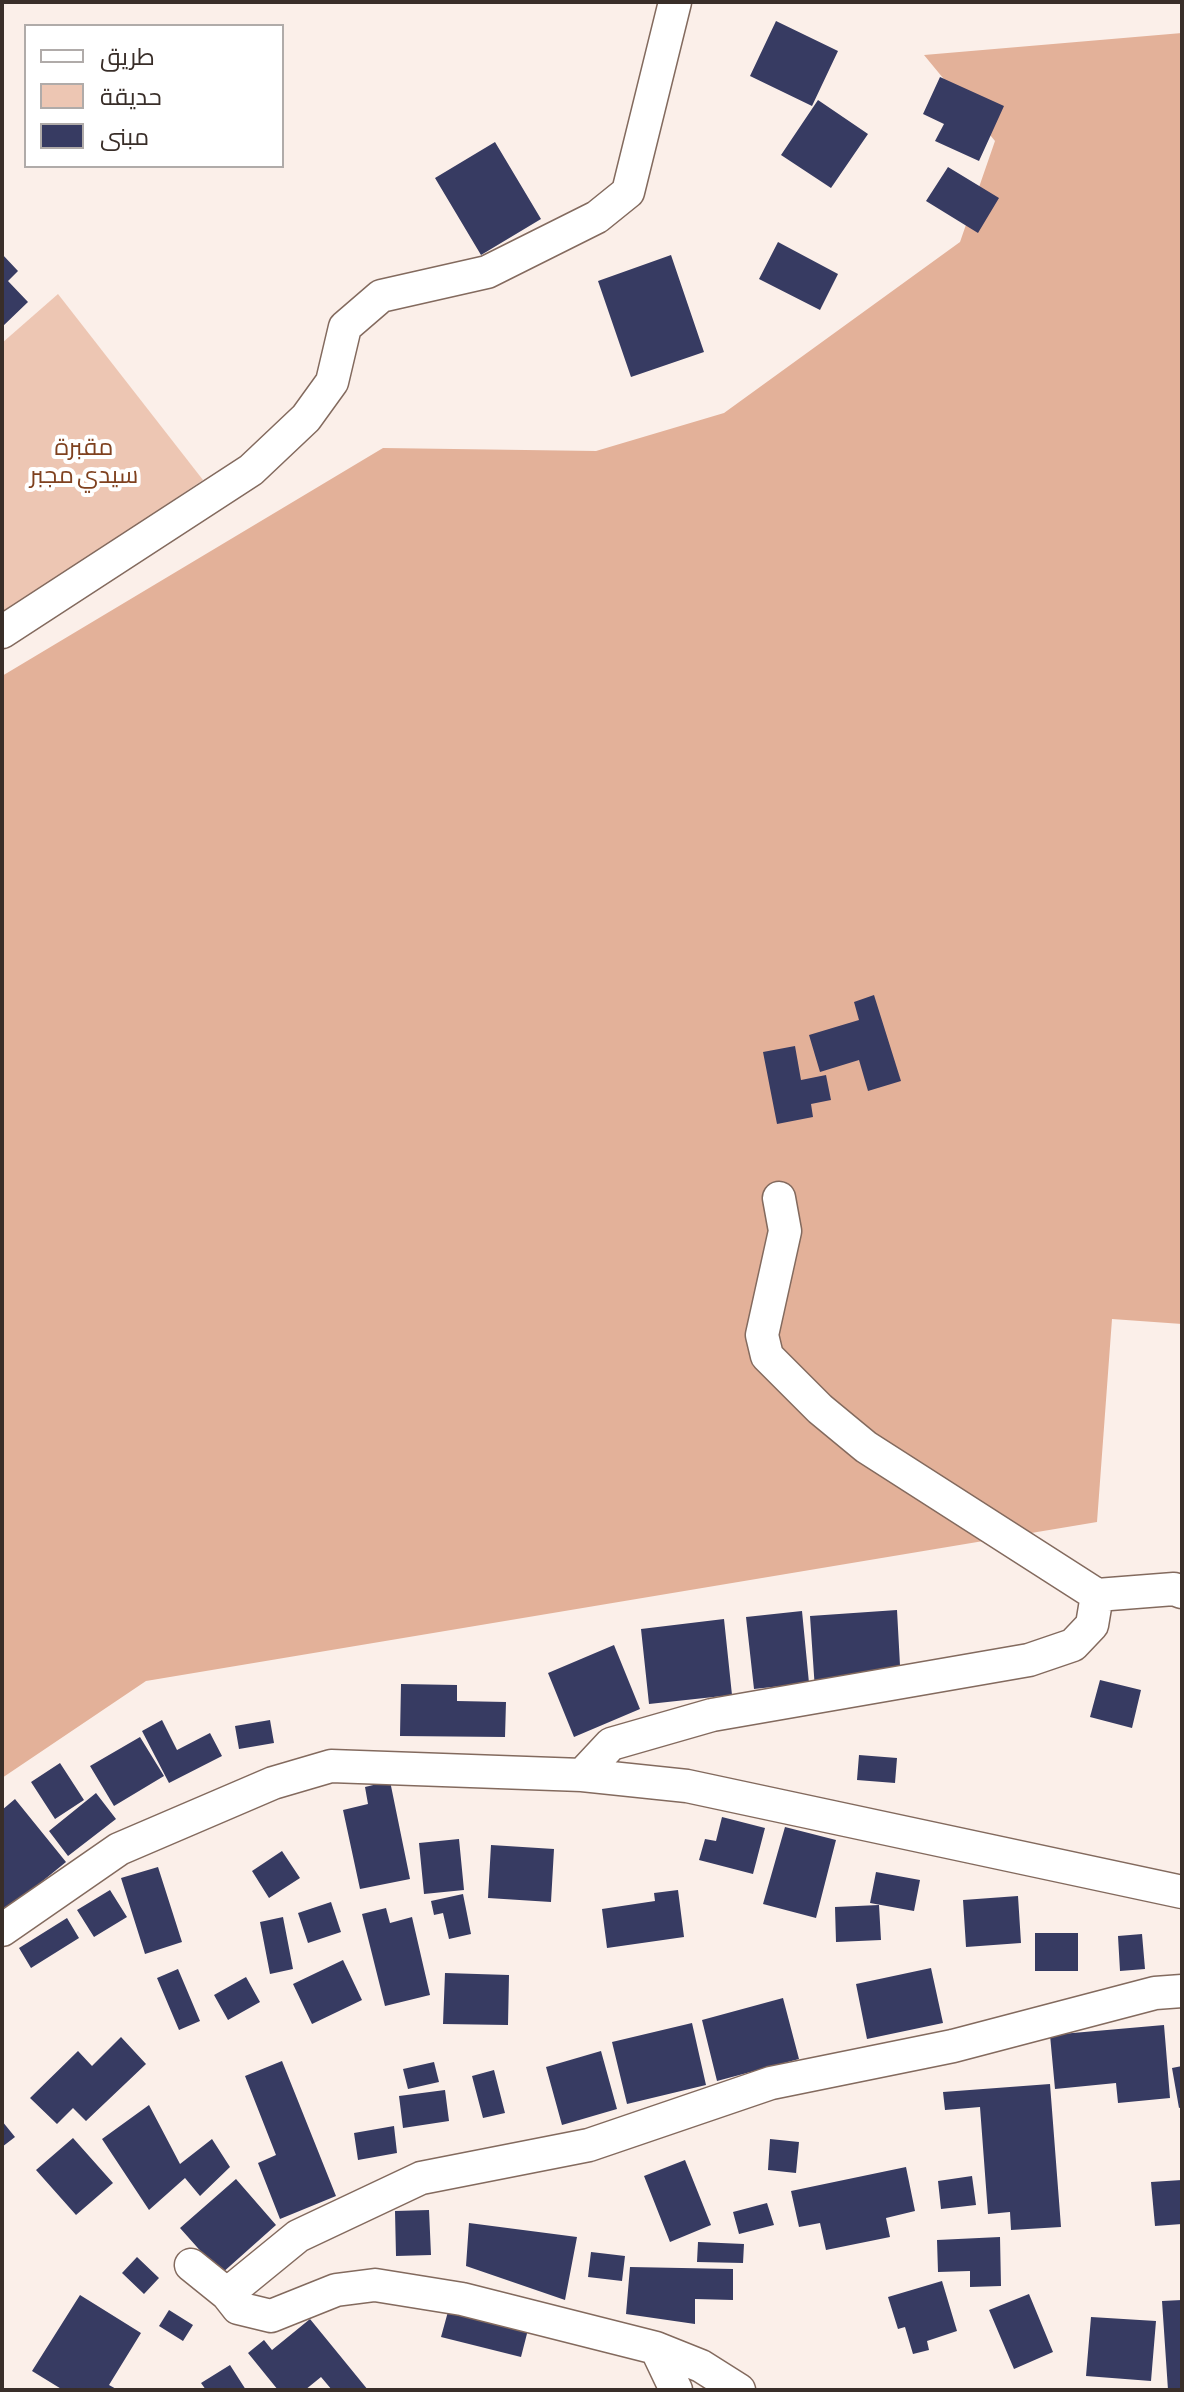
<!DOCTYPE html>
<meta charset="utf-8">
<style>
body{margin:0}
#map{position:relative;width:1184px;height:2392px;overflow:hidden;background:#fbefe9;font-family:"Asap Condensed",Cairo,sans-serif}
canvas{display:block}
.frame{position:absolute;inset:0;border:4px solid #392e29;pointer-events:none}
.legend{position:absolute;left:24px;top:24px;width:260px;height:144px;box-sizing:border-box;background:#fff;border:2px solid #b0aba9;margin:0;padding:10px 14px;list-style:none;font-size:24px;color:#392e29}
.legend li{display:flex;align-items:center;gap:16px;height:40px}
.legend b{width:40px;border:2px solid #b0aba9}
</style>
<div id="map">
<canvas width="1184" height="2392"></canvas>
<div class="frame"></div>
<ul class="legend">
<li><b style="height:10px;background:#fff"></b>طريق</li>
<li><b style="height:22px;background:#edc6b3"></b>حديقة</li>
<li><b style="height:22px;background:#373b62"></b>مبنى</li>
</ul>
</div>
<script>
const g = document.querySelector('canvas').getContext('2d');
g.lineJoin = 'round';
function fillPath(path, color) { g.fillStyle = color; g.fill(path, 'evenodd'); }
const toPath = rows => new Path2D(rows.map(r => 'M' + r).join(''));
function stroke(path, color, width, dash) { g.strokeStyle = color; g.lineWidth = width; g.lineCap = dash ? 'butt' : 'round'; g.setLineDash(dash || []); g.stroke(path); }
function label(font, color, halo, rows, align = 'center') {
  g.font = font + ' "Asap Condensed",Cairo,sans-serif'; g.lineWidth = 8; g.setLineDash([]); g.textBaseline = 'middle'; g.strokeStyle = halo; g.fillStyle = color; for (const [text, x, y, turn = 0] of rows) {
    g.save(); g.translate(x, y); g.rotate((+turn || 0) * Math.PI / 180); g.textAlign = isNaN(turn) ? turn : align; if (halo) g.strokeText(text, 0, 0); g.fillText(text, 0, 0); g.restore();
  }
}
fillPath(toPath([
 [58,294,203,480,2,615,2,343]
]), '#edc6b3');
fillPath(toPath([
 [1182,33,1182,1324,1112,1319,1097,1522,146,1681,2,1778,2,676,383,448,596,451,724,413,960,242,995,141,924,55]
]), '#e3b199');
fillPath(toPath([
 [776,21,838,51,812,106,750,76],
 [940,77,1004,106,979,161,935,141,944,124,923,114],
 [818,100,868,134,831,188,781,155],
 [495,142,541,219,481,255,435,178],
 [948,167,999,198,978,233,926,201],
 [778,242,838,274,820,310,759,279],
 [2,254,18,271,8,281,28,302,2,327],
 [671,255,704,352,631,377,598,281],
 [874,995,901,1081,868,1091,859,1060,820,1072,809,1035,859,1020,854,1002],
 [795,1046,801,1080,826,1075,831,1100,811,1104,813,1117,777,1124,763,1052],
 [897,1610,901,1684,815,1690,810,1616],
 [802,1611,809,1683,754,1689,746,1617],
 [724,1619,732,1695,649,1704,641,1629],
 [614,1645,640,1709,574,1737,548,1673],
 [1100,1680,1141,1690,1132,1728,1090,1717],
 [401,1684,457,1685,457,1701,506,1702,505,1737,400,1736],
 [162,1720,177,1750,210,1733,222,1756,169,1783,142,1731],
 [270,1720,274,1743,239,1749,235,1726],
 [140,1737,164,1776,114,1806,90,1766],
 [859,1755,897,1758,895,1783,857,1780],
 [60,1763,84,1800,55,1819,31,1782],
 [390,1781,410,1879,360,1889,343,1810,368,1804,365,1787],
 [96,1793,116,1819,68,1856,49,1831],
 [15,1799,66,1862,2,1914,2,1810],
 [722,1817,765,1828,753,1874,699,1860,705,1839,716,1841],
 [785,1827,836,1840,816,1918,763,1904],
 [459,1839,464,1890,424,1894,419,1843],
 [491,1845,554,1849,551,1902,488,1898],
 [282,1851,300,1878,269,1898,252,1871],
 [158,1867,182,1942,145,1954,121,1878],
 [876,1872,920,1880,914,1911,870,1903],
 [110,1890,127,1917,94,1937,77,1910],
 [678,1890,684,1937,607,1948,602,1909,655,1901,654,1893],
 [463,1894,471,1934,449,1939,443,1913,434,1915,431,1901],
 [1018,1896,1021,1943,966,1947,963,1900],
 [331,1902,341,1932,308,1943,298,1913],
 [879,1905,881,1940,836,1942,835,1907],
 [386,1908,390,1923,412,1917,430,1995,385,2006,362,1914],
 [283,1917,293,1969,270,1974,260,1922],
 [67,1918,79,1938,31,1968,19,1948],
 [1035,1933,1078,1933,1078,1971,1035,1971],
 [1142,1934,1145,1969,1120,1971,1118,1936],
 [343,1960,362,2000,312,2024,293,1984],
 [931,1968,943,2023,867,2039,856,1984],
 [178,1969,200,2021,179,2030,157,1978],
 [445,1973,509,1975,508,2025,443,2024],
 [246,1977,260,2002,228,2020,214,1995],
 [783,1998,799,2059,717,2081,702,2020],
 [692,2023,706,2085,627,2104,612,2042],
 [1164,2025,1170,2098,1118,2103,1116,2083,1055,2089,1050,2035],
 [121,2037,146,2064,86,2121,73,2108,57,2124,30,2098,78,2051,92,2066],
 [601,2051,617,2109,562,2125,546,2067],
 [282,2061,336,2196,280,2219,258,2163,276,2155,245,2076],
 [434,2062,439,2082,408,2089,403,2069],
 [1182,2066,1182,2107,1179,2108,1172,2068],
 [494,2070,505,2113,483,2118,472,2076],
 [1050,2084,1061,2227,1011,2230,1010,2212,988,2214,980,2107,945,2110,943,2092],
 [445,2090,449,2121,403,2128,399,2096],
 [149,2105,180,2164,212,2139,230,2167,200,2196,185,2178,149,2210,102,2139],
 [2,2121,15,2137,2,2147],
 [394,2126,397,2153,358,2160,354,2133],
 [73,2138,113,2183,76,2215,36,2170],
 [770,2139,799,2142,796,2173,768,2170],
 [685,2160,711,2225,670,2242,644,2176],
 [906,2167,915,2211,886,2218,890,2237,826,2250,820,2223,799,2227,791,2191],
 [972,2176,976,2205,941,2209,938,2181],
 [236,2179,276,2225,221,2274,180,2228],
 [1182,2180,1182,2224,1155,2226,1151,2182],
 [767,2203,774,2225,739,2234,733,2212],
 [429,2210,431,2255,396,2256,395,2211],
 [469,2223,577,2237,565,2300,466,2266],
 [1000,2237,1001,2286,970,2287,970,2271,938,2272,937,2240],
 [698,2242,744,2244,743,2263,697,2262],
 [591,2252,625,2256,622,2281,588,2277],
 [137,2257,159,2278,144,2294,122,2273],
 [630,2267,733,2269,733,2300,695,2299,695,2324,626,2314],
 [942,2281,957,2331,927,2341,929,2350,913,2354,905,2327,898,2329,888,2297],
 [1029,2294,1053,2352,1014,2369,989,2310],
 [80,2295,141,2333,109,2385,118,2390,63,2390,32,2371],
 [452,2297,531,2318,521,2357,441,2337],
 [1182,2300,1182,2390,1168,2390,1162,2301],
 [169,2310,193,2325,183,2341,159,2326],
 [1091,2317,1156,2321,1151,2381,1086,2376],
 [310,2319,368,2390,332,2390,321,2377,305,2390,278,2390,248,2353,264,2340,272,2350],
 [230,2365,246,2390,206,2390,201,2383]
]), '#373b62');
const minor = toPath([
 [2,632,251,470,306,418,332,382,345,327,381,296,487,272,597,217,628,192,675,2],
 [1097,1595,1174,1589,1182,1592],
 [582,1775,611,1744,712,1715,1029,1660,1073,1645,1092,1625,1097,1595,866,1447,820,1409,767,1356,762,1335,785,1231,779,1198],
 [2,1930,119,1849,273,1783,331,1766,582,1775,687,1786,1182,1892],
 [191,2265,227,2294],
 [656,2348,701,2366,739,2390],
 [676,2390,656,2348,462,2299,375,2285,336,2290,271,2316,238,2308,227,2294,298,2236,421,2178,589,2145,771,2083,953,2046,1155,1993,1182,1991]
]);
stroke(minor, '#836a5e', 35);
stroke(minor, '#fff', 32);
label('24px', '#7f411f', '#fff', [
 ["مقبرة",84,447],
 ["سيدي مجبر",84,475]
]);
</script>
